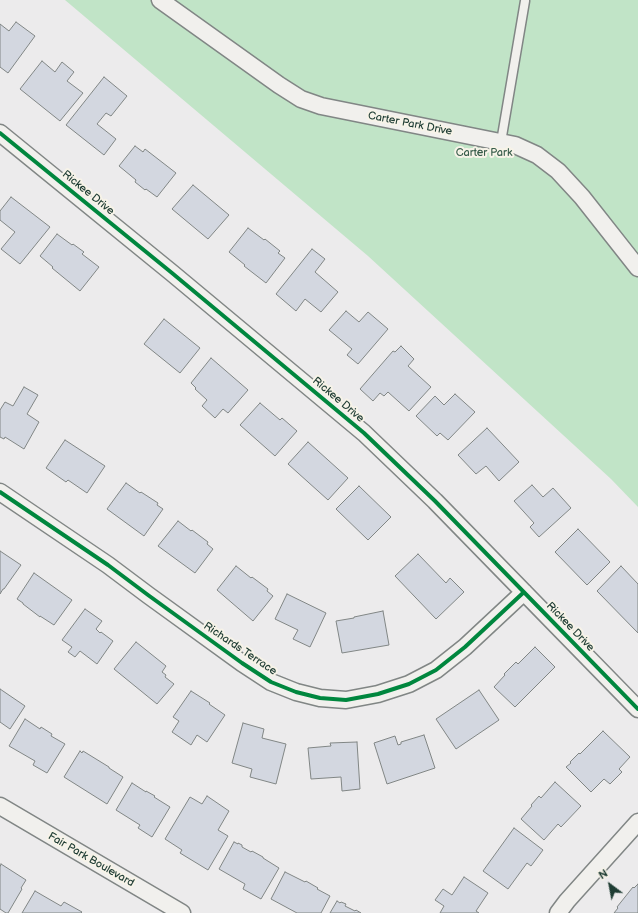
<!DOCTYPE html>
<style>
body{margin:0}
#map{position:relative;width:638px;height:913px;overflow:hidden;background:#ecebec;font-family:"Balsamiq Sans",sans-serif}
canvas{display:block}
.north{position:absolute;left:590px;top:865px;width:40px;height:40px;-webkit-text-stroke:3px #f7f3e8;paint-order:stroke;rotate:328deg;font-size:11px;font-weight:700;line-height:16px;text-align:center;color:#1f3d34}
.north::after{content:'';display:block;margin:auto;width:14px;height:18px;background:#1f3d34;clip-path:polygon(50% 0,100% 100%,50% 72%,0 100%)}
</style>
<div id="map">
<canvas width="638" height="913"></canvas>
<div class="north">N</div>
</div>
<script>
const g = document.querySelector('canvas').getContext('2d');
g.lineJoin = 'round';
function fillPath(path, color) { g.fillStyle = color; g.fill(path, 'evenodd'); }
const toPath = rows => new Path2D(rows.map(r => 'M' + r).join(''));
function stroke(path, color, width, dash) { g.strokeStyle = color; g.lineWidth = width; g.lineCap = dash ? 'butt' : 'round'; g.setLineDash(dash || []); g.stroke(path); }
function label(font, color, halo, rows, align = 'center') {
  g.font = font + ' "Balsamiq Sans",sans-serif'; g.lineWidth = 4; g.setLineDash([]); g.textBaseline = 'middle'; g.strokeStyle = halo; g.fillStyle = color; for (const [text, x, y, turn = 0] of rows) {
    g.save(); g.translate(x, y); g.rotate((+turn || 0) * Math.PI / 180); g.textAlign = isNaN(turn) ? turn : align; if (halo) g.strokeText(text, 0, 0); g.fillText(text, 0, 0); g.restore();
  }
}
fillPath(toPath([
 [65,0,638,0,638,507,611,479,368,256]
]), '#c1e4c7');
const building = toPath([
 [16,22,35,36,8,73,0,67,0,24,9,31,16,22],
 [42,61,55,72,62,62,74,72,67,81,83,93,60,121,20,89,42,61],
 [104,77,127,96,111,116,106,113,97,124,116,139,104,155,66,125,104,77],
 [135,146,143,152,145,149,176,173,157,197,146,189,145,190,135,182,136,180,119,166,135,146],
 [193,185,229,215,208,239,172,209,193,185],
 [11,197,50,227,20,264,1,249,15,232,0,220,0,211,11,197],
 [248,228,264,240,265,239,280,251,278,253,285,258,266,283,244,266,245,265,229,252,248,228],
 [57,234,72,245,73,244,84,252,82,254,99,267,80,291,52,268,53,267,40,256,57,234],
 [312,249,325,259,315,272,338,292,321,312,305,299,296,311,276,294,312,249],
 [346,311,359,322,368,312,388,329,358,364,347,355,352,349,329,330,346,311],
 [164,319,200,348,180,373,144,344,164,319],
 [401,346,414,359,408,366,431,387,409,411,388,392,384,396,380,393,373,401,360,389,393,351,395,352,401,346],
 [211,358,248,390,228,413,223,409,215,418,202,406,207,400,195,389,196,388,191,383,211,358],
 [24,387,38,395,27,414,39,422,24,449,5,437,4,439,0,437,0,410,5,402,13,406,24,387],
 [455,394,475,412,448,440,440,433,437,436,416,416,435,396,444,405,455,394],
 [260,403,280,420,282,418,297,431,275,456,240,425,260,403],
 [487,428,519,462,499,481,486,466,476,474,458,455,487,428],
 [65,440,105,466,87,493,68,480,66,482,46,468,65,440],
 [308,442,348,478,328,500,288,464,308,442],
 [126,483,140,493,141,492,158,503,157,505,163,509,144,536,107,509,126,483],
 [532,485,543,497,553,488,571,508,539,537,530,527,534,523,514,501,532,485],
 [359,486,391,517,368,540,336,509,359,486],
 [178,521,191,531,192,530,208,542,207,544,213,549,195,573,158,546,178,521],
 [578,529,610,562,587,585,555,552,578,529],
 [0,551,21,565,4,589,3,589,0,594,0,551],
 [418,554,446,583,450,578,464,592,436,619,395,576,418,554],
 [236,566,251,578,252,577,268,589,267,591,273,596,253,621,217,590,236,566],
 [621,566,638,584,638,633,597,591,621,566],
 [34,573,72,600,54,625,40,616,40,617,23,604,23,603,17,599,34,573],
 [287,594,326,613,310,647,293,639,298,630,275,619,287,594],
 [85,609,102,621,96,629,100,633,101,632,113,641,97,664,80,651,75,657,68,652,72,647,62,640,85,609],
 [383,611,389,645,342,653,336,621,354,618,354,617,383,611],
 [136,642,166,666,162,672,166,675,165,677,174,684,157,704,114,669,136,642],
 [535,647,555,667,515,707,494,687,505,675,504,674,516,662,518,664,535,647],
 [0,689,25,706,10,729,0,722,0,689],
 [479,690,499,720,456,749,436,719,479,690],
 [191,691,210,703,209,704,225,715,207,742,197,735,191,745,172,732,179,721,173,717,191,691],
 [25,719,40,729,41,727,52,734,51,736,65,744,47,773,33,765,35,761,9,746,25,719],
 [243,723,264,729,262,738,286,744,276,784,250,777,252,769,232,763,243,723],
 [603,731,630,757,619,769,622,772,610,784,604,779,591,792,566,767,571,763,570,762,579,753,580,754,603,731],
 [424,735,435,768,387,784,374,743,395,736,398,745,401,744,401,742,424,735],
 [357,742,360,789,342,791,341,777,311,779,308,748,331,746,330,743,357,742],
 [80,751,82,753,83,751,109,767,109,768,123,777,107,804,64,777,80,751],
 [555,782,581,806,561,827,558,824,544,840,521,819,532,806,531,805,539,796,541,798,555,782],
 [132,783,146,792,146,791,155,796,154,797,170,807,152,837,138,828,140,825,116,810,132,783],
 [207,796,229,811,218,830,228,836,208,870,180,853,182,850,165,839,190,797,202,804,207,796],
 [514,828,543,850,531,866,527,863,508,889,483,871,514,828],
 [234,842,238,844,238,843,242,845,242,847,251,852,252,851,263,857,263,858,279,868,261,899,243,889,245,884,219,869,234,842],
 [1,864,26,880,21,888,22,889,8,913,6,913,0,909,0,867,1,864],
 [285,872,305,882,306,881,318,888,317,889,330,896,321,913,297,913,271,899,285,872],
 [464,877,488,893,476,911,479,913,440,913,444,906,435,900,443,889,452,895,464,877],
 [638,884,638,913,614,913,618,908,617,907,633,887,634,888,638,884],
 [35,891,61,906,64,902,82,912,81,913,22,913,35,891],
 [337,901,340,903,341,902,346,904,345,906,355,911,356,910,361,913,330,913,337,901]
]);
fillPath(building, '#d3d7e0');
stroke(building, '#818685', 1);
const service = toPath([
 [501,142,525,1]
]);
const minor = toPath([
 [160,0,279,85,301,99,321,106,515,145,537,155,558,171,582,197,638,268],
 [0,133,172,273,364,433,435,501,638,709],
 [0,492,108,565,148,595,242,663,271,682,296,692,320,698,346,700,378,694,409,684,436,670,465,647,524,592],
 [0,806,182,913],
 [558,913,567,901,638,822]
]);
stroke(service, '#818685', 11);
stroke(minor, '#818685', 19);
stroke(service, '#f1f0ed', 8);
stroke(minor, '#f1f0ed', 16);
stroke(toPath([
 [0,133,172,273,364,433,435,501,638,709],
 [0,492,108,565,148,595,242,663,271,682,296,692,320,698,346,700,378,694,409,684,436,670,465,647,524,592]
]), '#00873e', 4);
label('11px', '#1f3d34', '#f7f3e8', [
 ["Carter Park Drive",410,124,11],
 ["Rickee Drive",88,193,39],
 ["Rickee Drive",338,400,40],
 ["Rickee Drive",570,627,46],
 ["Richards Terrace",240,649,34],
 ["Fair Park Boulevard",91,860,30]
]);
label('11px', '#385d4b', '#f7f3e8', [
 ["Carter Park",484,153]
]);
</script>
